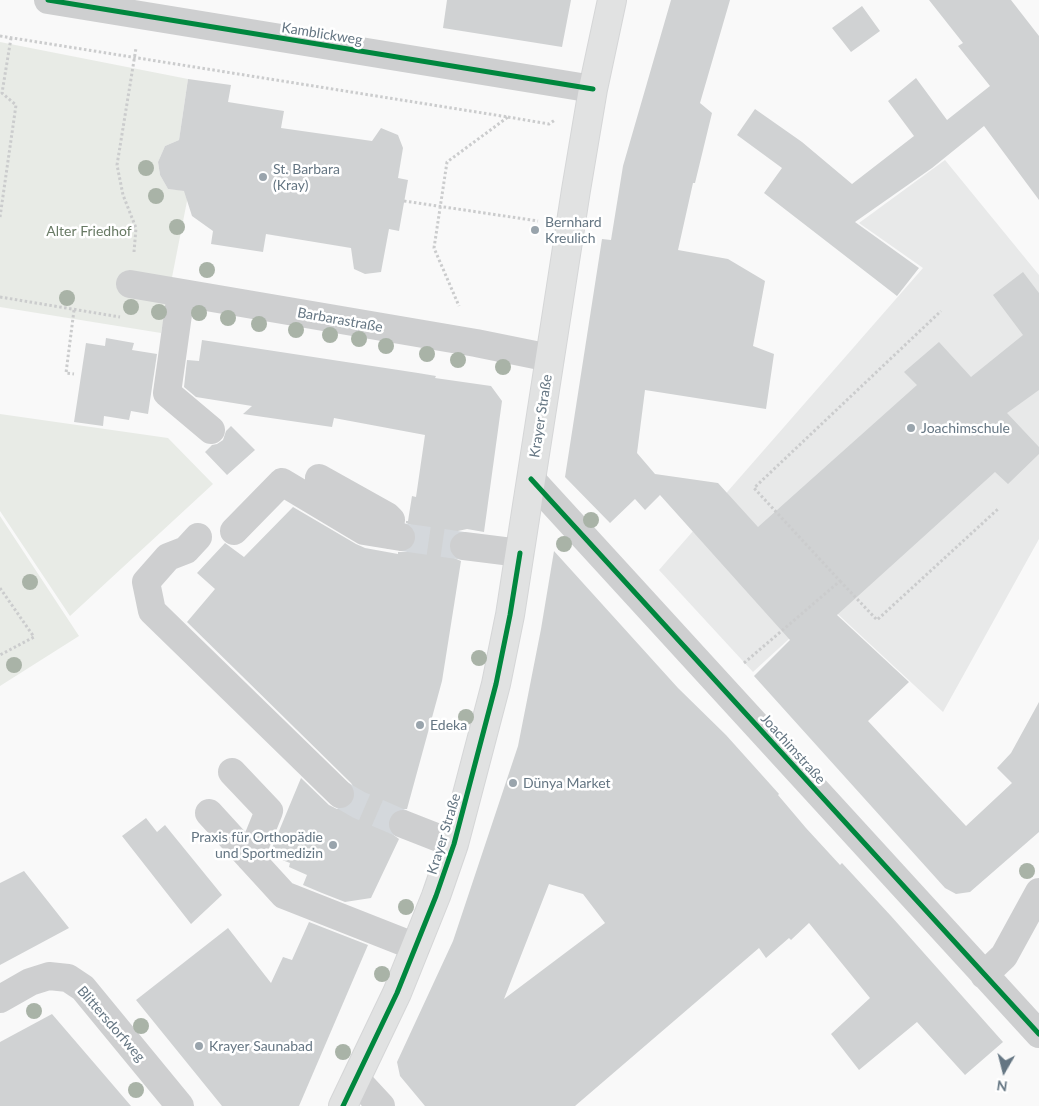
<!DOCTYPE html>
<meta charset="utf-8">
<style>
body{margin:0}
#map{position:relative;width:1039px;height:1106px;overflow:hidden;background:#f9f9f9;font-family:Lato,sans-serif}
canvas{display:block}
.north{position:absolute;left:979px;top:1046px;width:50px;height:50px;-webkit-text-stroke:4px #fff;paint-order:stroke;rotate:188deg;font-size:14px;font-weight:700;line-height:20px;text-align:center;color:#657683}
.north::after{content:'';display:block;margin:auto;width:18px;height:22px;background:#657683;clip-path:polygon(50% 0,100% 100%,50% 72%,0 100%)}
</style>
<div id="map">
<canvas width="1039" height="1106"></canvas>
<div class="north">N</div>
</div>
<script>
const g = document.querySelector('canvas').getContext('2d');
g.lineJoin = 'round';
function fillPath(path, color) { g.fillStyle = color; g.fill(path, 'evenodd'); }
const toPath = rows => new Path2D(rows.map(r => 'M' + r).join(''));
function stroke(path, color, width, dash) { g.strokeStyle = color; g.lineWidth = width; g.lineCap = dash ? 'butt' : 'round'; g.setLineDash(dash || []); g.stroke(path); }
function label(font, color, halo, rows, align = 'center') {
  g.font = font + ' Lato,sans-serif'; g.lineWidth = 5; g.setLineDash([]); g.textBaseline = 'middle'; g.strokeStyle = halo; g.fillStyle = color; for (const [text, x, y, turn = 0] of rows) {
    g.save(); g.translate(x, y); g.rotate((+turn || 0) * Math.PI / 180); g.textAlign = isNaN(turn) ? turn : align; if (halo) g.strokeText(text, 0, 0); g.fillText(text, 0, 0); g.restore();
  }
}
fillPath(toPath([
 [945,160,1039,275,1039,539,943,712,827,604,753,672,659,570,923,268,859,223]
]), '#e8e9e9');
fillPath(toPath([
 [0,42,188,79,179,140,165,146,158,162,160,175,168,189,189,191,161,333,0,307],
 [0,414,168,438,213,484,70,616,0,511],
 [0,516,79,636,0,686]
]), '#e8ebe6');
fillPath(toPath([
 [447,0,571,0,562,47,443,28],
 [671,0,730,0,700,103,712,113,695,183,693,183,678,250,728,259,765,281,753,346,774,354,766,409,645,390,637,453,655,474,718,483,758,527,917,385,904,372,939,342,971,377,1023,335,993,295,1023,272,1039,293,1039,390,1007,413,1039,447,1039,454,1008,484,995,472,837,615,909,682,868,721,966,826,1012,783,997,768,1011,753,1039,702,1039,832,970,892,956,894,945,888,754,676,790,640,660,495,645,510,635,499,610,523,565,477,602,239,611,240,623,166],
 [929,0,1011,0,1039,36,1039,200,984,126,932,168,855,222,919,268,897,296,764,193,782,168,737,135,755,109,802,142,852,184,914,136,888,101,916,78,947,120,990,86,958,46,963,43],
 [862,6,880,31,851,52,832,28],
 [188,79,231,85,228,102,284,111,281,128,372,141,381,128,398,135,403,148,398,178,408,180,399,231,389,229,381,272,365,274,354,269,351,248,266,234,263,252,211,244,213,231,192,216,184,191,168,189,160,175,158,162,165,146,179,140],
 [106,338,134,343,132,350,157,354,148,414,131,411,129,420,104,416,103,426,74,422,86,343,105,346],
 [202,340,418,373,436,376,435,378,491,386,502,401,484,532,467,529,458,531,452,536,449,544,450,552,454,558,461,561,442,681,407,809,400,809,394,812,388,819,388,826,391,833,399,839,371,898,345,902,322,893,303,885,307,875,289,867,290,863,269,855,301,778,329,805,337,809,345,809,351,805,355,797,355,789,351,783,187,622,215,589,197,573,225,543,244,557,293,507,356,544,365,548,398,554,398,552,406,552,413,547,416,540,416,532,411,525,406,523,406,521,408,521,412,496,416,497,425,435,334,418,332,427,243,414,252,406,196,397,184,387,187,360,199,361],
 [231,426,255,450,227,475,205,452,212,445,217,444,223,440,226,431],
 [554,551,678,688,726,735,779,794,778,795,806,828,840,865,842,863,891,916,1003,1042,965,1075,917,1022,859,1070,831,1034,870,998,809,923,791,940,789,938,766,958,759,948,575,1106,425,1106,400,1076,397,1062,453,941,518,746,541,629],
 [549,884,583,894,605,923,504,999],
 [146,818,157,832,165,825,222,895,191,924,122,836],
 [24,871,69,928,0,965,0,883],
 [309,922,368,945,299,1106,222,1106,136,1000,228,928,271,983,283,957,292,960],
 [52,1014,95,1064,131,1106,0,1106,0,1042]
]), '#d0d2d3');
stroke(toPath([
 [401,537,464,546],
 [340,794,359,805,403,824]
]), '#d4d8dc', 28, [28, 14]);
const major = toPath([
 [343,1106,397,993,436,896,454,844,496,684,510,615,576,190,593,89,612,0]
]);
stroke(major, '#d5d6d7', 30);
stroke(toPath([
 [0,36,508,117,447,162,434,248,459,306],
 [508,117,549,124,555,120],
 [404,201,538,221],
 [0,217,16,105,2,93,11,38],
 [134,252,136,228,123,195,117,165,136,48],
 [0,297,120,317],
 [74,310,66,373,74,374],
 [840,581,877,620,998,509],
 [0,588,34,637,0,655],
 [744,663,840,581,754,488,941,311]
]), '#cbcccd', 3, [2.5, 2.5]);
stroke(toPath([
 [48,0,593,89],
 [130,284,476,343,550,358],
 [181,293,167,393,211,430],
 [319,478,387,516,391,520,389,535],
 [531,479,1039,1034],
 [234,531,282,482,364,531,401,537],
 [198,537,186,550,168,557,146,582,152,611,340,794],
 [464,546,520,553],
 [232,772,269,811,250,858],
 [209,813,284,895,416,947],
 [403,824,454,844],
 [984,975,1004,956,1039,892],
 [0,999,30,982,49,976,68,978,83,988,180,1106],
 [356,1079,381,1106]
]), '#cecfd0', 28);
stroke(major, '#e1e2e2', 28);
stroke(toPath([
 [48,0,593,89],
 [531,479,1039,1034],
 [343,1106,397,993,436,896,454,844,496,684,510,615,520,553]
]), '#00873e', 5);
g.fillStyle = '#a9b3a7';
for (const [x, y] of [
 [146,168],
 [156,196],
 [177,227],
 [207,270],
 [67,298],
 [131,307],
 [159,312],
 [199,313],
 [228,318],
 [259,324],
 [296,330],
 [330,335],
 [359,339],
 [386,346],
 [427,354],
 [458,360],
 [503,367],
 [591,520],
 [564,544],
 [30,582],
 [479,658],
 [14,665],
 [466,717],
 [1027,871],
 [406,907],
 [382,974],
 [34,1011],
 [141,1026],
 [343,1052],
 [136,1090]
]) { g.beginPath(); g.arc(x, y, 8, 0, 2 * Math.PI); g.fill(); }
for (const [x, y, r, color] of [
 [263,177,5,"#99a4ac"],
 [535,230,5,"#99a4ac"],
 [911,428,5,"#99a4ac"],
 [420,725,5,"#99a4ac"],
 [513,783,5,"#99a4ac"],
 [333,845,5,"#99a4ac"],
 [199,1046,5,"#99a4ac"]
]) { const dot = new Path2D(); dot.arc(x, y, r, 0, 2 * Math.PI); g.fillStyle = color; g.fill(dot); stroke(dot, '#fff', 2); }
label('14px', '#657683', '#fff', [
 ["Kamblickweg",322,34,9],
 ["Barbarastraße",340,320,10],
 ["Krayer Straße",541,416,-81],
 ["Joachimstraße",793,749,48],
 ["Krayer Straße",444,834,-73],
 ["Blittersdorfweg",111,1024,49]
]);
label('14px', '#657683', '#fff', [
 ["St. Barbara",273,169],
 ["(Kray)",273,185],
 ["Bernhard",545,222],
 ["Kreulich",545,238],
 ["Joachimschule",921,428],
 ["Edeka",430,725],
 ["Dünya Market",523,783],
 ["Praxis für Orthopädie",323,837,"right"],
 ["und Sportmedizin",323,853,"right"],
 ["Krayer Saunabad",209,1046]
], 'left');
label('14px', '#687a64', '#fff', [
 ["Alter Friedhof",89,231]
]);
</script>
